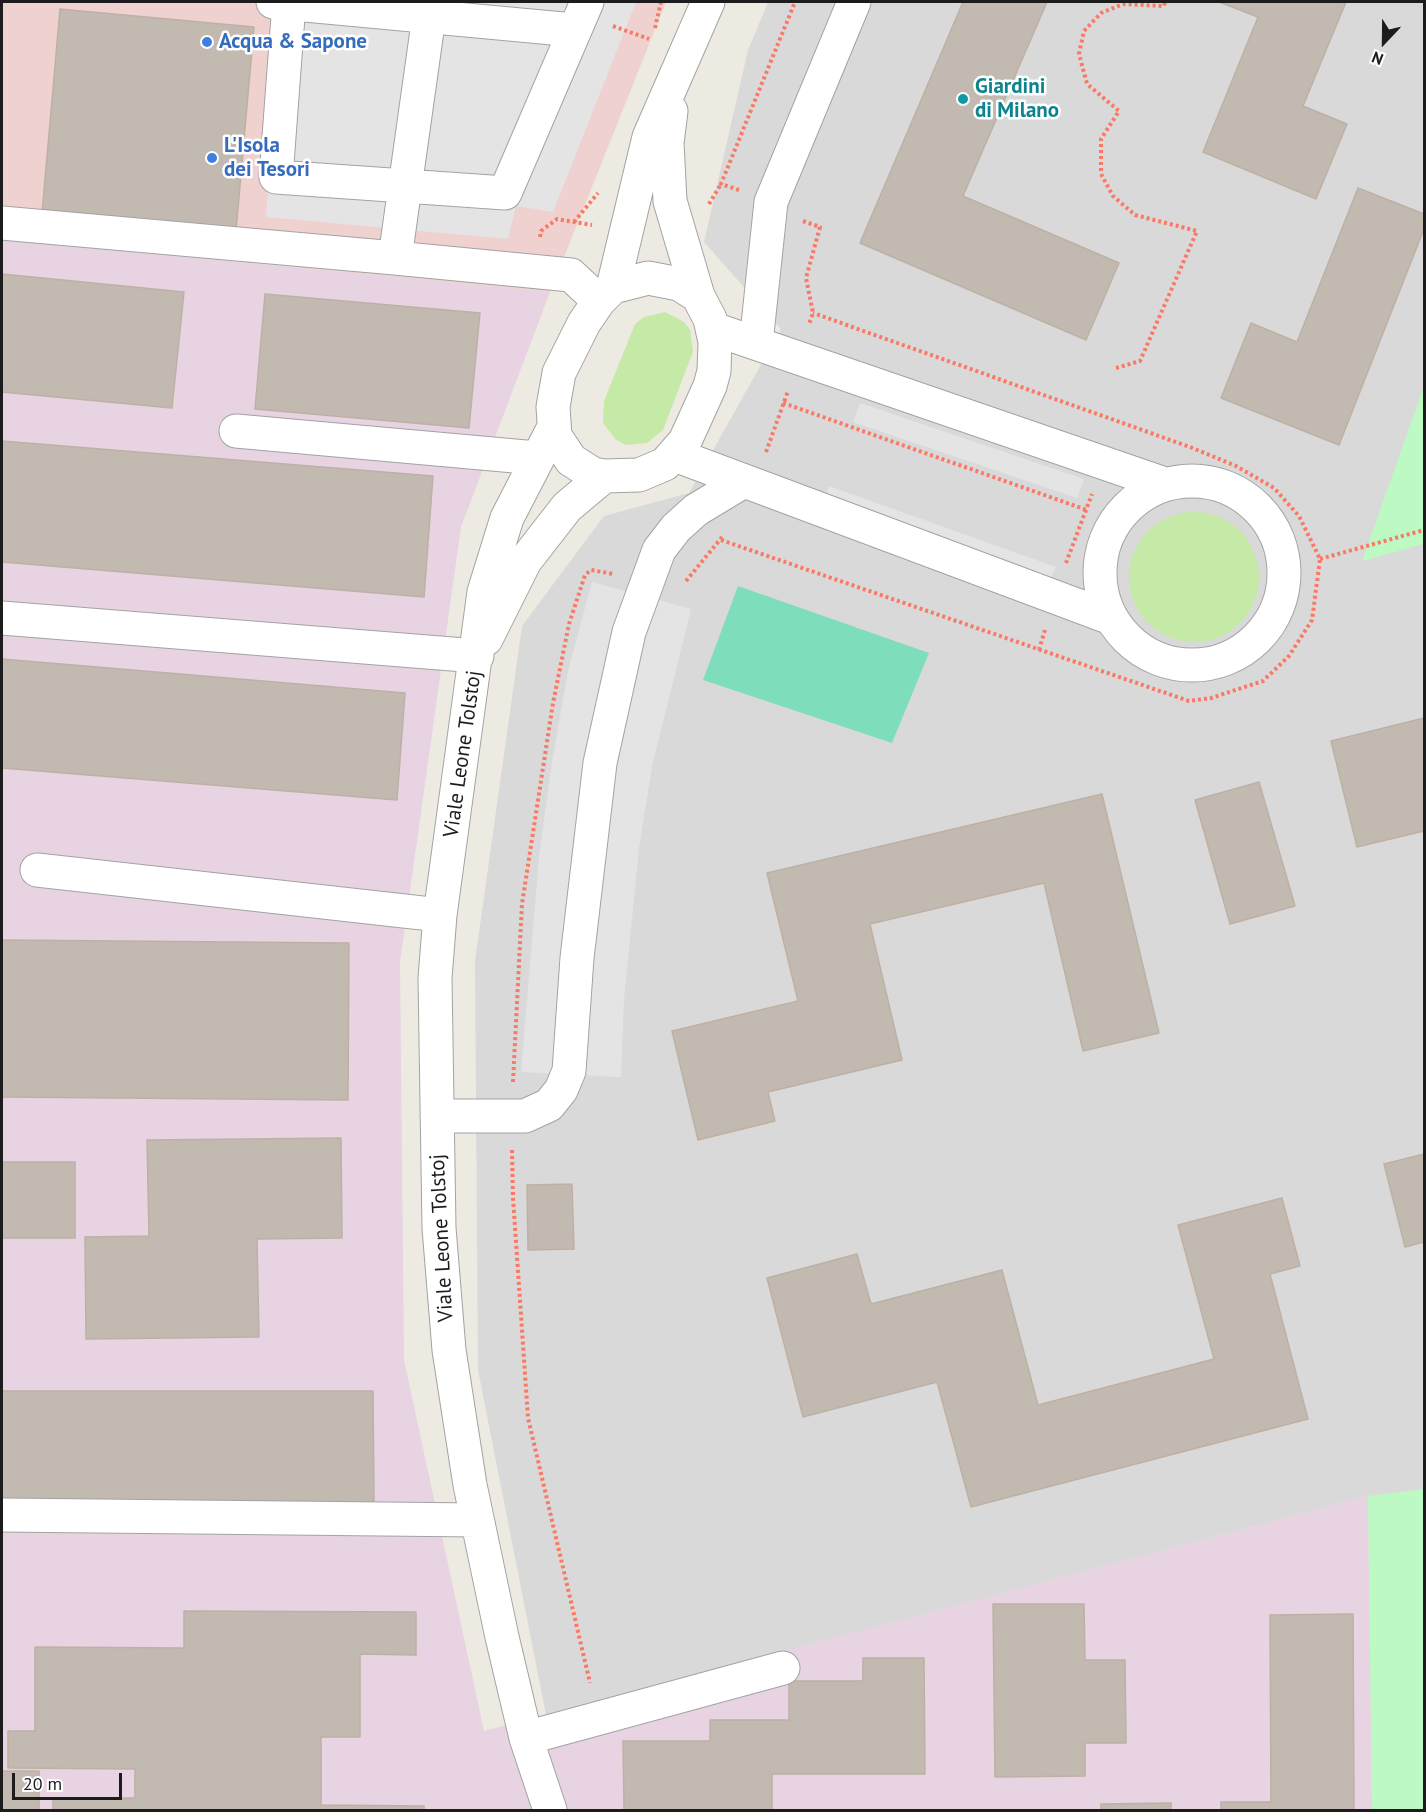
<!DOCTYPE html>
<style>
body{margin:0}
#map{position:relative;width:1426px;height:1812px;overflow:hidden;background:#edeae1;font-family:"PT Sans",sans-serif}
canvas{display:block}
.frame{position:absolute;inset:0;border:3px solid #1c1c1c;pointer-events:none}
.north{position:absolute;left:1354px;top:12px;width:60px;height:60px;-webkit-text-stroke:4px #fff;paint-order:stroke;rotate:202deg;font-size:16px;font-weight:700;line-height:24px;text-align:center;color:#1c1c1c}
.north::after{content:'';display:block;margin:auto;width:21px;height:27px;background:#1c1c1c;clip-path:polygon(50% 0,100% 100%,50% 72%,0 100%)}
.scale{position:absolute;left:12px;top:1773px;width:110px;height:27px;box-sizing:border-box;border:3px solid #1c1c1c;border-top:0;padding-left:8px;font-size:18px;line-height:21px;white-space:nowrap;color:#1c1c1c;-webkit-text-stroke:4px #fff;paint-order:stroke}
</style>
<div id="map">
<canvas width="1426" height="1812"></canvas>
<div class="frame"></div>
<div class="north">N</div>
<div class="scale">20 m</div>
</div>
<script>
const g = document.querySelector('canvas').getContext('2d');
g.lineJoin = 'round';
function fillPath(path, color) { g.fillStyle = color; g.fill(path, 'evenodd'); }
const toPath = rows => new Path2D(rows.map(r => 'M' + r).join(''));
function stroke(path, color, width, dash) { g.strokeStyle = color; g.lineWidth = width; g.lineCap = dash ? 'butt' : 'round'; g.setLineDash(dash || []); g.stroke(path); }
function label(font, color, halo, rows, align = 'center') {
  g.font = font + ' "PT Sans",sans-serif'; g.lineWidth = 5; g.setLineDash([]); g.textBaseline = 'middle'; g.strokeStyle = halo; g.fillStyle = color; for (const [text, x, y, turn = 0] of rows) {
    g.save(); g.translate(x, y); g.rotate((+turn || 0) * Math.PI / 180); g.textAlign = isNaN(turn) ? turn : align; if (halo) g.strokeText(text, 0, 0); g.fillText(text, 0, 0); g.restore();
  }
}
fillPath(toPath([
 [768,2,1424,2,1424,1810,1372,1810,1368,1496,546,1715,478,1370,475,961,522,626,604,516,689,493,781,329,704,242,748,50]
]), '#dad9d9');
fillPath(toPath([
 [2,2,666,2,550,292,2,239]
]), '#efd2d0');
fillPath(toPath([
 [2,239,550,292,461,527,400,962,404,1360,484,1731,1368,1496,1372,1810,2,1810]
]), '#e7d3e2');
fillPath(toPath([
 [665,312,684,322,690,330,693,352,663,430,647,443,626,445,616,440,603,423,604,401,635,324,644,317],
 '1129 577a65 65 0 1 1 130 0a65 65 0 1 1-130 0Z'
]), '#c5e9a6');
fillPath(toPath([
 [1424,386,1424,544,1362,561],
 [1424,1489,1424,1810,1372,1810,1368,1496]
]), '#bcf9c3');
fillPath(toPath([
 [738,586,929,653,892,743,703,680]
]), '#7edebb');
fillPath(toPath([
 [438,2,636,2,553,212,516,206,508,239,266,217,281,11],
 [860,403,1084,479,1077,498,853,422],
 [829,486,1056,567,1049,584,823,503],
 [592,582,691,609,652,767,639,848,624,999,621,1077,521,1072,539,857,552,762,568,671]
]), '#e4e4e4');
const building = toPath([
 [963,2,1047,2,963,196,1119,263,1086,340,860,243,963,2],
 [1219,2,1346,2,1303,106,1347,124,1316,199,1203,152,1258,17,1219,2],
 [60,9,254,27,236,231,42,213,60,9],
 [1358,188,1424,214,1424,229,1339,445,1221,398,1251,323,1297,342,1358,188],
 [2,274,184,292,172,408,2,392,2,274],
 [265,294,480,313,469,428,255,409,265,294],
 [2,441,433,476,424,597,2,562,2,441],
 [2,659,405,693,397,800,2,768,2,659],
 [1424,718,1424,831,1357,847,1331,741,1424,718],
 [1259,782,1295,906,1230,924,1195,800,1259,782],
 [1102,794,1159,1033,1083,1051,1044,883,870,924,902,1060,768,1092,775,1121,698,1140,672,1031,798,1001,767,873,1102,794],
 [2,940,349,943,348,1100,2,1097,2,940],
 [341,1138,342,1238,257,1239,259,1337,86,1339,85,1237,149,1236,147,1140,341,1138],
 [1424,1154,1424,1242,1405,1247,1384,1164,1424,1154],
 [2,1162,75,1162,75,1238,2,1238,2,1162],
 [572,1184,574,1249,528,1250,527,1185,572,1184],
 [1282,1198,1300,1266,1270,1274,1308,1419,971,1507,937,1382,803,1417,767,1278,857,1254,871,1304,1002,1270,1038,1405,1214,1359,1178,1225,1282,1198],
 [2,1391,373,1391,374,1504,2,1503,2,1391],
 [993,1604,1084,1604,1085,1660,1125,1660,1126,1743,1085,1743,1085,1776,995,1777,993,1604],
 [184,1611,416,1612,416,1655,360,1654,360,1737,321,1737,321,1805,424,1806,424,1810,53,1810,53,1798,135,1798,135,1769,8,1768,8,1731,35,1731,35,1647,184,1648,184,1611],
 [1353,1614,1354,1810,1221,1810,1221,1802,1271,1802,1270,1615,1353,1614],
 [863,1658,924,1658,925,1774,772,1774,772,1810,624,1810,623,1741,710,1741,710,1720,789,1720,789,1681,863,1681,863,1658],
 [2,1771,39,1771,39,1810,2,1810,2,1771],
 [1171,1803,1171,1810,1101,1810,1101,1804,1171,1803]
]);
fillPath(building, '#c2b9b1');
stroke(building, '#bfb0a4', 1.5);
const minor = toPath([
 [273,2,574,30],
 [431,2,395,258,571,275,599,301],
 [289,3,276,177,505,193,587,2],
 [671,111,667,143,670,201,698,296],
 [2,223,395,258],
 [613,287,649,137,708,2],
 [714,329,1165,484],
 [756,343,771,202,854,2],
 [236,431,537,458],
 [675,455,1111,618],
 '1100 573a92 92 0 1 1 184 0a92 92 0 1 1-184 0Z',
 [2,618,477,656],
 [486,639,525,561,567,507,604,476,639,475,665,464,685,441,710,386,714,371,715,342,710,319,698,296,679,284,648,278,613,287,599,301,584,323,559,373,553,407,555,436,571,460,593,474,604,476],
 [37,870,440,915],
 [437,1116,525,1116,549,1105,561,1090,569,1071,577,958,600,763,629,632,659,550,676,528,696,510,744,481],
 [2,1515,477,1520],
 [526,1738,783,1668],
 [550,1810,526,1738,502,1637,470,1485,449,1350,439,1228,435,978,440,915,484,592,507,518,553,429]
]);
stroke(minor, '#a3a3a3', 35);
stroke(toPath([
 [613,26,649,39],
 [655,28,661,2],
 [739,190,721,184,795,2],
 [709,204,721,184],
 [803,221,820,227,806,278,813,313,809,324],
 [574,222,598,193],
 [540,237,541,231,557,219,592,225],
 [1116,368,1140,361,1197,231,1135,215,1113,196,1101,174,1101,139,1119,111,1087,84,1079,54,1084,31,1101,13,1123,4,1164,6,1165,2],
 [783,403,1087,510],
 [766,452,788,391],
 [721,540,1189,701,1211,698,1263,681,1289,656,1312,620,1320,559,1299,516,1274,488,1236,466,1190,447,813,313],
 [1320,559,1424,530],
 [1066,563,1092,494],
 [686,581,723,536],
 [1039,650,1045,630],
 [513,1082,522,904,553,703,569,624,585,575,591,570,614,574],
 [512,1150,513,1198,528,1418,590,1683]
]), '#fa7965', 4, [3, 3]);
stroke(minor, '#fff', 33);
for (const [x, y, r, color] of [
 [207,42,6,"#3f7fe0"],
 [963,99,6,"#0f9aa8"],
 [212,158,6,"#3f7fe0"]
]) { const dot = new Path2D(); dot.arc(x, y, r, 0, 2 * Math.PI); g.fillStyle = color; g.fill(dot); stroke(dot, '#fff', 2); }
label('bold 21px', '#366cbe', '#fff', [
 ["Acqua & Sapone",219,42],
 ["L'Isola",224,146],
 ["dei Tesori",224,170]
], 'left');
label('bold 21px', '#0d838f', '#fff', [
 ["Giardini",975,87],
 ["di Milano",975,111]
], 'left');
label('21px', '#1c1c1c', '#fff', [
 ["Viale Leone Tolstoj",463,754,-82],
 ["Viale Leone Tolstoj",442,1238,-93]
]);
</script>
